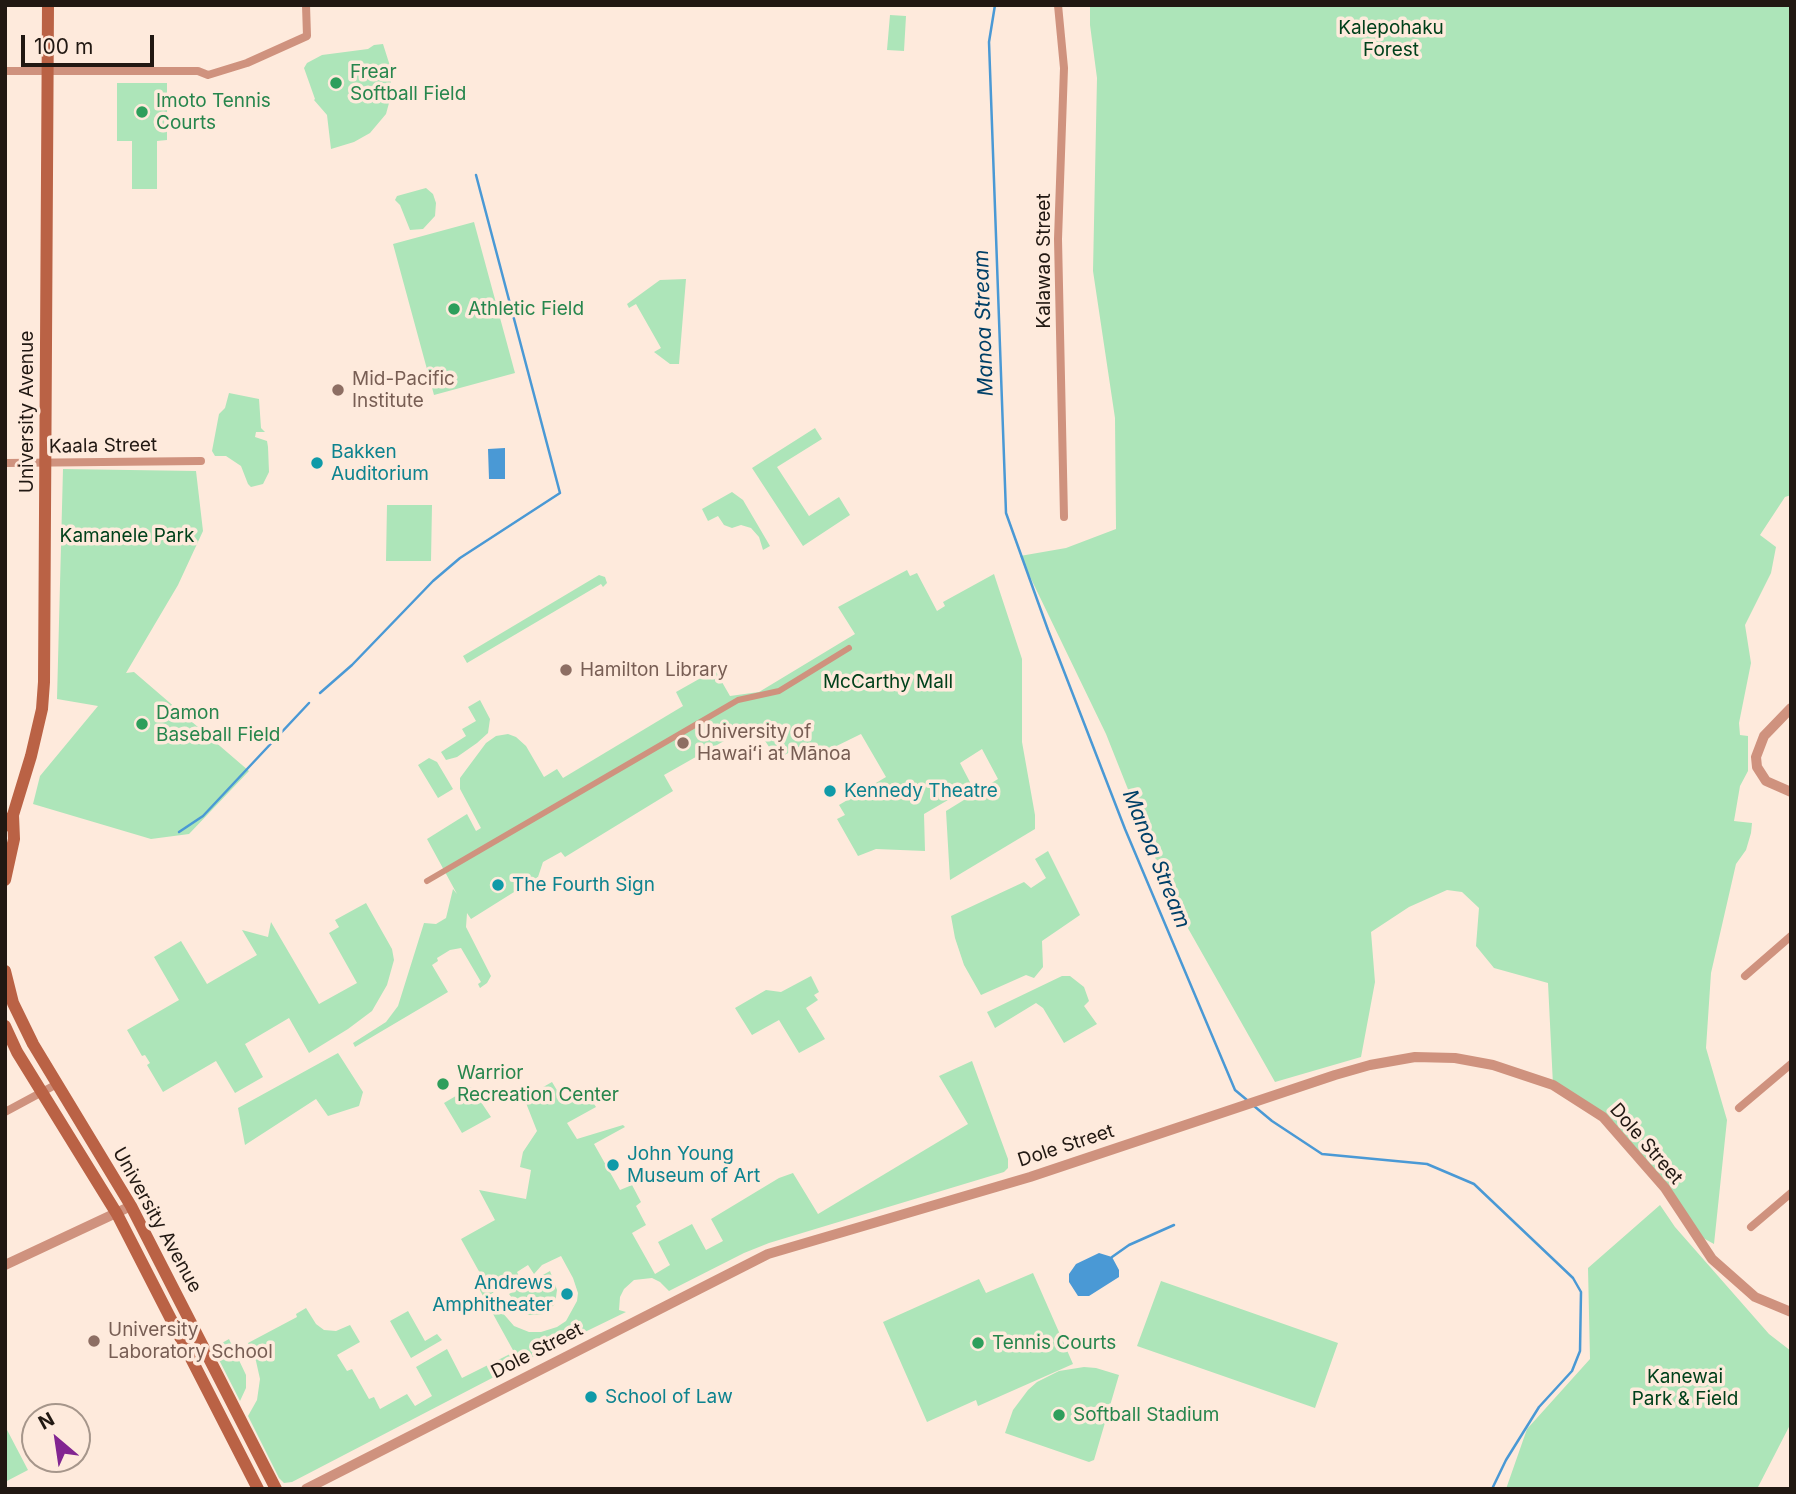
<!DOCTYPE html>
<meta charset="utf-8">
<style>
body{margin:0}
#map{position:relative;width:1796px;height:1494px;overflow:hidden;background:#feeadc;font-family:Inter,sans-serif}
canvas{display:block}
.frame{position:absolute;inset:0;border:7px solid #211812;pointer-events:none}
.north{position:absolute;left:21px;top:1403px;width:70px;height:70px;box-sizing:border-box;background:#feeadc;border:2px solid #a6968b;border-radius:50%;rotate:331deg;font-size:19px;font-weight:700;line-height:28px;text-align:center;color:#211812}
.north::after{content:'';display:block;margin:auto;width:24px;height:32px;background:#822591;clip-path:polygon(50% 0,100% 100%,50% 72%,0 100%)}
.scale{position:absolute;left:21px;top:35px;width:133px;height:32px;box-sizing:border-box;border:4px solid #211812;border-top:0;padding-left:9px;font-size:21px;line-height:24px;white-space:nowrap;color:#211812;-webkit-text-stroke:5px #feeadc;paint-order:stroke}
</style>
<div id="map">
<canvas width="1796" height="1494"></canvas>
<div class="frame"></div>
<div class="north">N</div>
<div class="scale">100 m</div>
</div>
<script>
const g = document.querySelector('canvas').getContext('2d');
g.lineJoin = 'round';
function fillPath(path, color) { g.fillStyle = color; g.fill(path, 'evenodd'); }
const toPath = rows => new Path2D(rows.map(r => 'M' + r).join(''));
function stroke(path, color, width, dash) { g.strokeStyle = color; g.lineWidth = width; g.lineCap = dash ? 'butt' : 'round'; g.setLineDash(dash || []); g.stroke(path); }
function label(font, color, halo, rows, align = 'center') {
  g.font = font + ' Inter,sans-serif'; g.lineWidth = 7; g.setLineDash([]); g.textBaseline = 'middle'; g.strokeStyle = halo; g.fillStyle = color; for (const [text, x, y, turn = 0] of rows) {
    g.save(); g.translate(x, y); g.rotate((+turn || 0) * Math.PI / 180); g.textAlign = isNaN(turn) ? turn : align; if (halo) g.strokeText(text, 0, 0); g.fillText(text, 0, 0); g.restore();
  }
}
fillPath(toPath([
 [1090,5,1791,5,1791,495,1785,497,1760,535,1776,547,1771,573,1745,625,1751,663,1739,723,1740,735,1748,736,1748,771,1740,786,1734,821,1752,823,1751,833,1746,850,1736,864,1711,973,1706,1048,1727,1120,1714,1244,1692,1232,1665,1188,1603,1117,1553,1085,1548,983,1494,968,1476,946,1479,908,1462,892,1447,890,1409,907,1371,932,1375,982,1361,1057,1275,1082,1172,900,1106,734,1020,556,1066,548,1116,529,1115,418,1093,271,1097,78,1090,25],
 [890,15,906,16,904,51,887,50],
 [383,44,390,66,391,80,389,103,386,114,370,133,354,142,331,149,327,115,314,100,315,99,304,68,307,63,322,55,368,49,374,45],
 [117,83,167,83,167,140,157,141,157,189,132,189,132,141,117,141],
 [426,188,433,194,436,203,435,216,423,229,410,230,400,205,395,200,397,196],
 [474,222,515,373,434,395,393,244],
 [686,279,679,364,670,364,654,352,661,348,636,304,629,308,627,304,660,280],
 [229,393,259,399,261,428,265,432,256,432,255,437,267,441,268,447,269,472,263,484,251,487,248,484,241,466,226,456,215,456,212,451,219,414,225,408],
 [815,428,822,439,777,467,809,516,839,497,850,515,803,546,752,468],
 [63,469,196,471,203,531,178,585,126,673,134,672,249,771,189,834,151,839,33,804,40,776,98,706,57,699],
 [732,492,743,500,770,546,763,550,759,537,751,528,741,525,732,528,724,525,718,516,708,521,702,509],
 [387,505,432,505,431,561,386,561],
 [907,570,910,576,917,573,937,611,945,606,943,602,994,574,1022,659,1022,742,1035,815,1035,829,950,880,946,811,998,779,982,749,960,763,972,786,924,814,925,851,876,849,858,856,837,819,845,815,839,805,886,777,861,734,814,757,805,744,777,759,754,724,664,775,673,791,565,857,561,852,543,862,538,877,471,919,467,913,466,927,491,976,487,983,480,988,478,984,481,982,461,948,450,950,437,958,438,961,432,965,448,992,355,1047,353,1043,386,1022,398,1006,424,923,436,924,446,918,453,889,457,894,427,839,467,814,476,831,481,828,460,789,460,778,486,743,496,736,508,734,516,737,526,746,544,777,557,769,563,778,683,706,676,692,715,670,730,696,759,692,855,634,838,607],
 [599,575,605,577,607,583,603,587,601,584,467,663,463,656],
 [480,700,490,719,488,733,477,743,457,757,446,760,441,752,466,736,462,729,476,721,468,707],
 [429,758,437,762,453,789,438,798,418,765],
 [1048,851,1080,915,1042,941,1043,967,1034,978,1026,975,981,995,964,965,955,938,951,916,1024,882,1031,888,1046,878,1035,859],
 [366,903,392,949,394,960,387,985,372,1011,348,1029,309,1053,289,1018,245,1044,263,1077,235,1093,216,1061,163,1092,147,1065,150,1063,145,1055,142,1056,127,1030,179,1000,154,957,181,941,207,984,257,955,242,930,268,937,271,922,319,1004,357,983,329,933,339,927,335,920],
 [811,976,819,992,814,995,818,1000,806,1008,825,1039,799,1053,779,1020,752,1035,735,1008,766,990,781,992],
 [1062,976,1070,976,1084,987,1089,1001,1084,1006,1097,1024,1064,1043,1043,1008,1036,1003,995,1028,987,1012],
 [338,1053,363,1092,359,1106,328,1116,316,1099,245,1145,238,1108],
 [972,1061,1008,1159,1008,1168,1004,1172,769,1243,744,1253,669,1291,660,1282,652,1278,634,1280,624,1289,620,1297,619,1310,626,1312,521,1363,292,1482,284,1483,279,1478,248,1416,257,1400,260,1379,256,1361,248,1343,297,1317,296,1314,306,1308,316,1324,324,1330,336,1331,350,1325,360,1342,337,1355,347,1371,352,1369,369,1399,374,1397,380,1409,407,1394,415,1406,432,1396,416,1367,447,1349,462,1378,514,1352,477,1285,481,1275,461,1239,495,1220,479,1190,526,1199,531,1170,520,1167,523,1152,537,1131,524,1098,552,1082,564,1102,585,1090,596,1107,567,1123,577,1139,623,1125,625,1127,594,1144,620,1190,632,1185,641,1202,636,1206,646,1225,632,1233,655,1274,670,1265,658,1242,692,1224,706,1250,723,1241,711,1219,779,1178,793,1173,818,1214,968,1124,939,1076],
 [561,1256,573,1278,578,1293,577,1301,566,1321,557,1327,541,1332,529,1332,514,1326,501,1311,491,1294,506,1284,521,1281,517,1272,528,1265,534,1274,542,1265],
 [471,1087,491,1117,462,1133,444,1103],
 [1660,1205,1675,1227,1769,1334,1791,1351,1791,1423,1757,1489,1506,1489,1527,1429,1590,1359,1588,1268],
 [550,1271,557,1290,555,1304,544,1314,529,1315,522,1311,509,1294],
 [1033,1273,1073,1364,978,1406,976,1400,927,1422,883,1322,979,1279,986,1293],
 [1161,1281,1338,1343,1315,1408,1137,1346],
 [408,1311,425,1341,437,1334,442,1340,411,1358,390,1321],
 [229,1339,246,1375,246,1388,240,1401,213,1348],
 [1084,1367,1096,1368,1119,1375,1094,1460,1089,1462,1005,1433,1013,1410,1028,1390,1037,1382,1059,1371],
 [5,1426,28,1470,5,1482]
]), '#ade5b9');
fillPath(toPath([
 [505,448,505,479,489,479,488,449],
 [1099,1253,1112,1257,1119,1270,1119,1277,1089,1296,1078,1296,1069,1282,1069,1274,1076,1264]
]), '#4a99d5');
stroke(toPath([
 [995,5,989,42,1006,513,1048,630,1125,829,1235,1090,1247,1100],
 [320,693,352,665,433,581,460,558,560,493,476,175],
 [179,832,203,816,309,703],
 [1254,1106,1272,1121,1322,1154,1427,1164,1474,1184,1573,1278,1581,1292,1580,1351,1572,1371,1539,1407,1506,1460,1492,1489],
 [1112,1257,1129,1245,1174,1225]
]), '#4a99d5', 2.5);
stroke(toPath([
 [427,881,738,700,779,691,849,648]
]), '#cf927e', 6);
stroke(toPath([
 [1058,5,1064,68,1058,239,1064,517],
 [5,71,198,71,208,75,247,63,307,36,306,5],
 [5,463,201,461],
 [1745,976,1791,936],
 [1739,1108,1791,1064],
 [5,1112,57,1084],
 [1751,1227,1791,1193]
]), '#cf927e', 8);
stroke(toPath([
 [1791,708,1764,736,1756,757,1757,767,1766,781,1791,792],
 [5,1265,131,1206],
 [306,1489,768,1254,1030,1177,1335,1075,1370,1065,1415,1057,1455,1058,1493,1065,1553,1085,1603,1117,1665,1188,1712,1259,1755,1297,1791,1312]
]), '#cf927e', 10);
stroke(toPath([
 [5,826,13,815,31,756,42,709,44,682,48,5],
 [5,880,14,839,13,815],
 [5,971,13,1003,33,1044,131,1206,276,1489],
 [5,1026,17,1052,117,1214,258,1489]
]), '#ba6245', 12);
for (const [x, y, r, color] of [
 [336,83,7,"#2e9e5b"],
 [142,112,7,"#2e9e5b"],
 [454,309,7,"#2e9e5b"],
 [338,390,7,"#8d6e63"],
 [317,463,7,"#0f9aa8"],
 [566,670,7,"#8d6e63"],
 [142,724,7,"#2e9e5b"],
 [683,743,7,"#8d6e63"],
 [830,791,7,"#0f9aa8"],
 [498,885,7,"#0f9aa8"],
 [443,1084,7,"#2e9e5b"],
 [613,1165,7,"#0f9aa8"],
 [567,1294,7,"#0f9aa8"],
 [94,1341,7,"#8d6e63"],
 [978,1343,7,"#2e9e5b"],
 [591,1397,7,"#0f9aa8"],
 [1059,1415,7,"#2e9e5b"]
]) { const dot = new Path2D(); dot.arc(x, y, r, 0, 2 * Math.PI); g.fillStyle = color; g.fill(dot); stroke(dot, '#feeadc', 2.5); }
label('19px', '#00411b', '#feeadc', [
 ["Kalepohaku",1391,28],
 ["Forest",1391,50],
 ["Kamanele Park",127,536],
 ["McCarthy Mall",888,682],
 ["Kanewai",1685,1377],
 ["Park & Field",1685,1399]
]);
label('19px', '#27864d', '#feeadc', [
 ["Frear",350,72],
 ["Softball Field",350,94],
 ["Imoto Tennis",156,101],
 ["Courts",156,123],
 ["Athletic Field",468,309],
 ["Damon",156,713],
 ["Baseball Field",156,735],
 ["Warrior",457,1073],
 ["Recreation Center",457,1095],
 ["Tennis Courts",992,1343],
 ["Softball Stadium",1073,1415]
], 'left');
label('19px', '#211812', '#feeadc', [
 ["Kalawao Street",1044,261,-90],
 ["University Avenue",27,412,-90],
 ["Kaala Street",103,446,-1],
 ["Dole Street",1646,1144,49],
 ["Dole Street",1066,1146,-18],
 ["University Avenue",157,1220,61],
 ["Dole Street",537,1351,-27]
]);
label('19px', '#785e54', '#feeadc', [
 ["Mid-Pacific",352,379],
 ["Institute",352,401],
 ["Hamilton Library",580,670],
 ["University of",697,732],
 ["Hawaiʻi at Mānoa",697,754],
 ["University",108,1330],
 ["Laboratory School",108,1352]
], 'left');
label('19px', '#0d838f', '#feeadc', [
 ["Bakken",331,452],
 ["Auditorium",331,474],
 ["Kennedy Theatre",844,791],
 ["The Fourth Sign",512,885],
 ["John Young",627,1154],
 ["Museum of Art",627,1176],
 ["Andrews",553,1283,"right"],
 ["Amphitheater",553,1305,"right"],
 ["School of Law",605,1397]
], 'left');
label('italic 21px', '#004068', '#feeadc', [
 ["Manoa Stream",984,323,-92],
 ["Manoa Stream",1156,859,68]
]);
</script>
